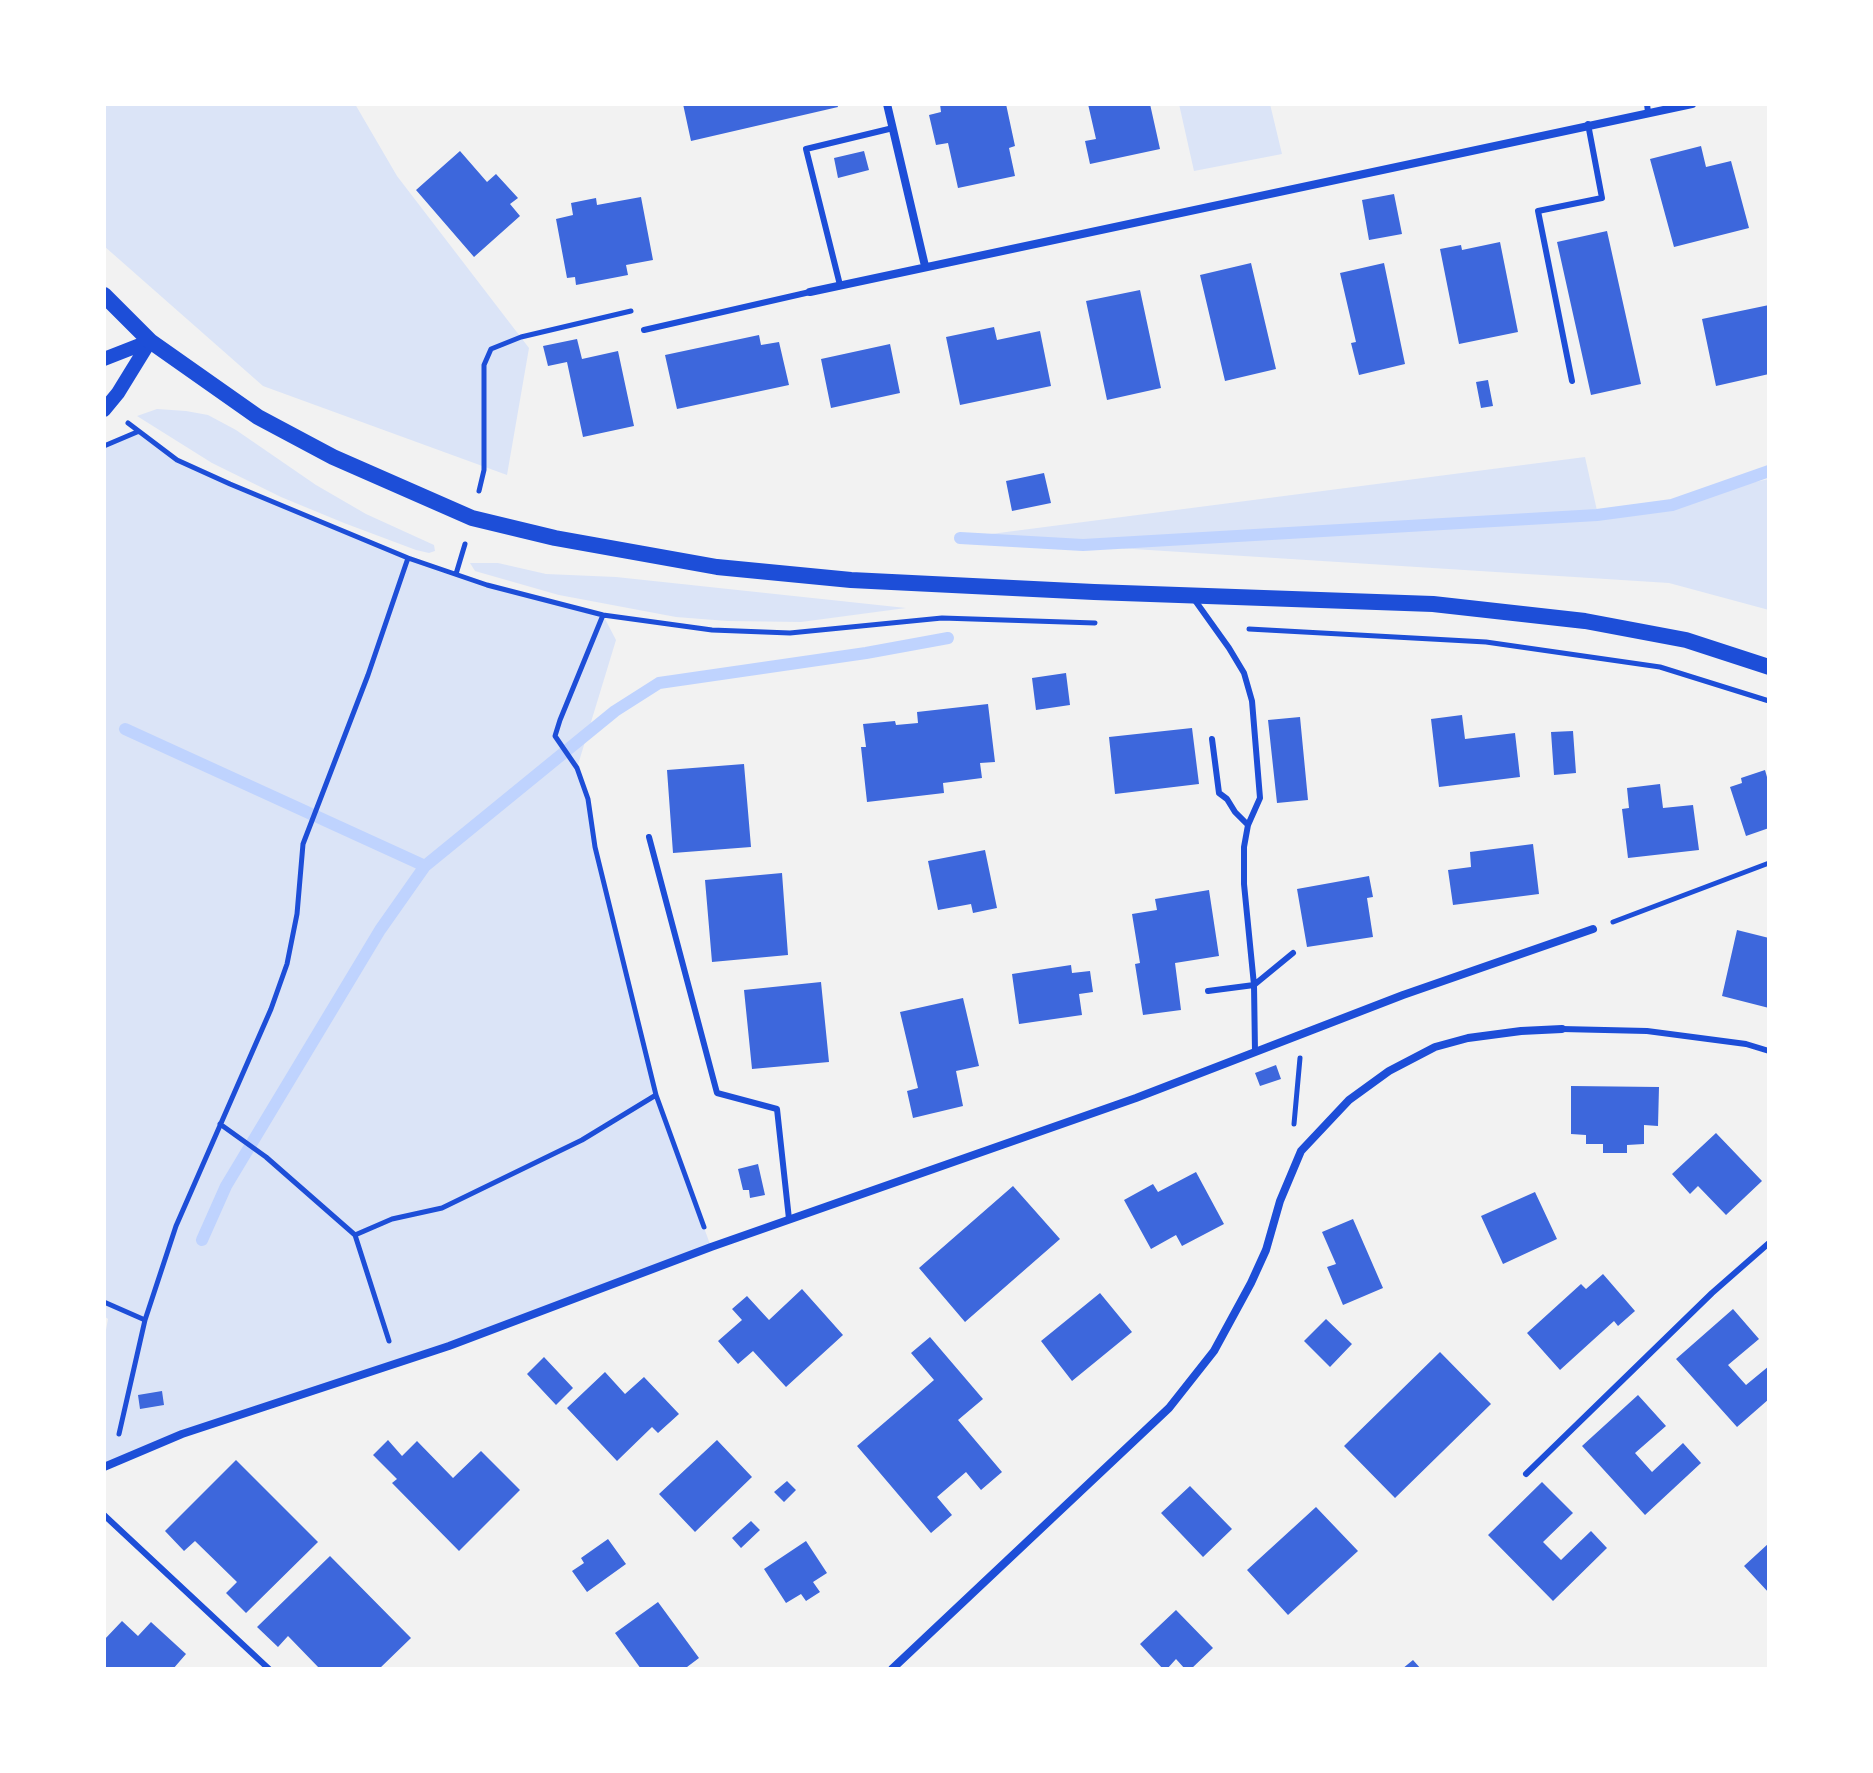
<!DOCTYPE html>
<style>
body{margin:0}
#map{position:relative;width:1873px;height:1773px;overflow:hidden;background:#f2f2f2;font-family:"IBM Plex Serif",serif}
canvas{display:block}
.frame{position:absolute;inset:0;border:106px solid #fff;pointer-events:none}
</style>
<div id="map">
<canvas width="1873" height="1773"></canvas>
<div class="frame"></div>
</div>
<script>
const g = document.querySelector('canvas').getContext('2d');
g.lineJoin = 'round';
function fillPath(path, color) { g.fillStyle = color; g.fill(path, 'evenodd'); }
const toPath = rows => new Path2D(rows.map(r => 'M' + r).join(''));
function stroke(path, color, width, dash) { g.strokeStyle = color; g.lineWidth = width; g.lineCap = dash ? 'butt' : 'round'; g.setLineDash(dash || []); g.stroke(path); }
fillPath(toPath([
 [104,104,355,104,397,176,529,348,507,475,263,386,104,246],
 [1179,104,1270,104,1282,154,1194,171],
 [157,409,186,411,208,415,236,430,316,485,366,514,434,545,435,551,429,553,416,550,344,523,281,497,212,463,137,416],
 [137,432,177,460,229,484,456,574,603,615,616,640,577,768,588,799,595,847,656,1095,711,1247,449,1346,182,1434,104,1467,104,1341,108,1319,104,1316,104,446],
 [1585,457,1598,515,1769,479,1769,610,1669,583,960,538],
 [470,563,498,563,546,574,616,577,906,608,801,622,727,621,676,617,559,595,475,571]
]), '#dbe4f7');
stroke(toPath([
 [960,538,1083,545,1597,515,1672,505,1769,471],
 [125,729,425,866],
 [202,1240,226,1186,380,930,425,866,615,711,659,683,866,653,948,638]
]), '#bfd3fe', 12);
fillPath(toPath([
 [683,104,837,104,838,107,691,141],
 [940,104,1006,104,1015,146,1009,148,1015,176,958,188,948,143,936,145,929,115,941,112],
 [1088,104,1150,104,1160,149,1090,164,1085,141,1096,139],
 [1701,146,1706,167,1731,161,1749,228,1674,247,1650,159],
 [460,151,487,182,496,174,518,198,510,204,520,216,474,257,416,190],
 [864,151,869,170,838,178,834,158],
 [1394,194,1402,234,1369,240,1362,200],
 [641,197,653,260,626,265,628,275,576,285,575,277,567,278,556,219,573,215,571,203,596,198,597,205],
 [1607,231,1641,384,1591,395,1557,242],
 [1500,242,1518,332,1459,344,1440,249,1461,245,1462,250],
 [1251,263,1276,369,1225,381,1200,275],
 [1384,263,1405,364,1359,375,1351,343,1356,342,1340,273],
 [1140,290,1161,388,1107,400,1086,301],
 [1769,305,1769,374,1716,386,1702,319],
 [994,327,997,340,1040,331,1051,386,960,405,946,337],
 [759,335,761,345,779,342,789,385,677,409,665,355],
 [577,339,582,359,618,351,634,426,583,437,567,362,548,366,543,346],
 [890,344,900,393,831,408,821,359],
 [1488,380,1493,406,1481,408,1476,382],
 [1044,473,1051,503,1012,511,1006,481],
 [1066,673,1070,705,1036,710,1032,678],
 [988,704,995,762,980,763,982,778,943,783,944,793,867,802,861,747,866,747,863,724,895,721,896,725,918,723,917,712],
 [1462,715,1465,739,1515,733,1520,777,1439,787,1431,719],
 [1300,717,1308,800,1277,803,1268,720],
 [1192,728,1199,784,1115,794,1109,737],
 [1573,731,1576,773,1554,775,1551,732],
 [744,764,751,847,673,853,667,770],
 [1765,770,1767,777,1769,776,1769,828,1746,836,1730,787,1742,783,1741,778],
 [1660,784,1663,808,1693,805,1699,850,1628,858,1622,809,1629,808,1627,788],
 [1533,844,1539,894,1453,905,1448,870,1471,867,1470,852],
 [985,850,997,908,973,913,971,904,938,910,928,861],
 [782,873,788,955,712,962,705,880],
 [1369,876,1373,897,1367,898,1373,937,1307,947,1297,889],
 [1209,890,1219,956,1175,963,1181,1010,1143,1015,1135,964,1140,963,1132,914,1157,910,1155,899],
 [1737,930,1769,938,1769,1008,1722,996],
 [1071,965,1072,973,1090,971,1093,992,1079,994,1082,1015,1019,1024,1012,974],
 [821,982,829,1062,752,1069,744,990],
 [963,998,979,1066,956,1071,963,1106,913,1118,907,1091,918,1088,900,1012],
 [1276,1065,1281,1079,1260,1086,1255,1073],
 [1571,1086,1659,1087,1658,1126,1644,1125,1644,1144,1627,1145,1627,1153,1603,1153,1603,1144,1586,1144,1586,1135,1571,1134],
 [1716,1133,1762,1181,1726,1215,1698,1186,1690,1194,1672,1174],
 [758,1164,765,1195,750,1198,749,1190,743,1190,738,1169],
 [1196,1172,1224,1224,1182,1246,1176,1235,1151,1249,1124,1200,1153,1184,1158,1192],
 [1013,1186,1060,1239,965,1322,919,1268],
 [1535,1192,1557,1239,1503,1264,1481,1216],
 [1353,1219,1383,1288,1343,1305,1327,1267,1336,1264,1322,1232],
 [1603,1274,1635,1311,1618,1326,1614,1321,1560,1370,1527,1333,1581,1284,1586,1289],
 [802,1289,843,1335,786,1387,753,1351,738,1364,718,1341,742,1320,732,1309,747,1296,769,1320],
 [1100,1293,1132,1332,1072,1381,1041,1341],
 [1733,1309,1759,1339,1728,1365,1746,1385,1769,1366,1769,1399,1737,1427,1676,1359],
 [1326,1319,1352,1344,1330,1367,1304,1341],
 [930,1337,983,1399,958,1420,1002,1472,981,1490,966,1472,937,1497,952,1515,931,1533,857,1446,934,1380,911,1353],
 [1440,1352,1491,1404,1395,1498,1344,1446],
 [544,1357,573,1388,556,1405,527,1374],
 [605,1372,625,1394,644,1377,679,1414,658,1433,652,1427,617,1461,567,1408],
 [162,1391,164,1405,140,1409,138,1395],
 [1638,1395,1666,1426,1635,1453,1652,1472,1683,1443,1701,1463,1645,1515,1582,1446],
 [388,1440,402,1456,417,1441,453,1478,481,1451,520,1490,459,1551,392,1483,397,1479,373,1455],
 [717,1440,752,1477,695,1532,659,1494],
 [236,1460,318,1542,246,1613,226,1593,237,1582,195,1541,184,1551,165,1531],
 [787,1481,796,1490,784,1502,774,1492],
 [1542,1482,1573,1513,1543,1542,1561,1560,1591,1531,1607,1548,1553,1601,1488,1535],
 [1190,1486,1232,1529,1203,1557,1161,1513],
 [1316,1507,1358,1551,1288,1615,1247,1570],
 [751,1521,760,1530,741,1548,732,1538],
 [608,1539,626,1564,587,1592,572,1571,584,1563,581,1558],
 [806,1541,827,1573,813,1582,820,1592,806,1601,801,1594,786,1603,764,1569],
 [1769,1543,1769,1593,1744,1566],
 [330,1556,411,1638,379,1669,320,1669,288,1636,278,1647,257,1627],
 [658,1602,699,1658,687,1667,688,1669,641,1669,615,1633],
 [1176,1610,1213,1648,1191,1669,1185,1669,1176,1659,1167,1669,1163,1669,1140,1644],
 [122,1621,138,1636,151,1622,186,1654,173,1669,104,1669,104,1640],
 [1413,1660,1421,1669,1402,1669]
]), '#3d67dc');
stroke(toPath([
 [128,423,177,460,230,484,408,558,487,585,603,615,712,630,790,633,942,618,1095,623],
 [104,446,137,432],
 [479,491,484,470,484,365,491,349,521,337,631,311],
 [456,574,465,544],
 [603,615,560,720,555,736,577,768,588,799,595,847,656,1095,704,1227],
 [1249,629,1486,642,1660,667,1769,701],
 [1613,922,1769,863],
 [220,1124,266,1157,355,1235,392,1219,442,1208,582,1140,656,1095],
 [1294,1124,1300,1058],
 [355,1235,389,1341],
 [104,1302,145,1320],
 [119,1434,145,1320,176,1226,271,1009,287,964,297,914,303,844,368,675,408,558]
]), '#1d4ed8', 5);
stroke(toPath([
 [1647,104,1648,112],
 [840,285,806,149,893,128],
 [644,330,810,292],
 [1572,381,1538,211,1602,198,1588,124],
 [1194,599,1229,648,1244,673,1252,701,1260,798,1248,825,1244,847,1244,884,1254,985,1255,1052],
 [1212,739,1219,793,1227,799,1235,812,1248,825],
 [649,837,717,1093,777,1109,789,1219],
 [1208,991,1254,985,1293,953],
 [1562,1029,1647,1031,1746,1044,1769,1051],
 [1526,1474,1712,1293,1769,1243],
 [104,1515,269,1669]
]), '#1d4ed8', 6);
stroke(toPath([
 [887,104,925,266],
 [810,292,1692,104],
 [104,1467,182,1434,449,1346,711,1247,1136,1098,1403,995,1593,929],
 [892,1669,1169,1408,1214,1351,1251,1283,1266,1250,1280,1201,1301,1151,1349,1100,1389,1071,1435,1047,1468,1038,1521,1031,1562,1029]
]), '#1d4ed8', 8);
stroke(toPath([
 [104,359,150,341],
 [104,410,118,393,150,341]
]), '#1d4ed8', 14);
stroke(toPath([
 [104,295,150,341,258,417,333,457,472,518,555,538,717,567,851,580,1094,592,1433,604,1585,621,1686,640,1769,667]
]), '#1d4ed8', 16);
</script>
